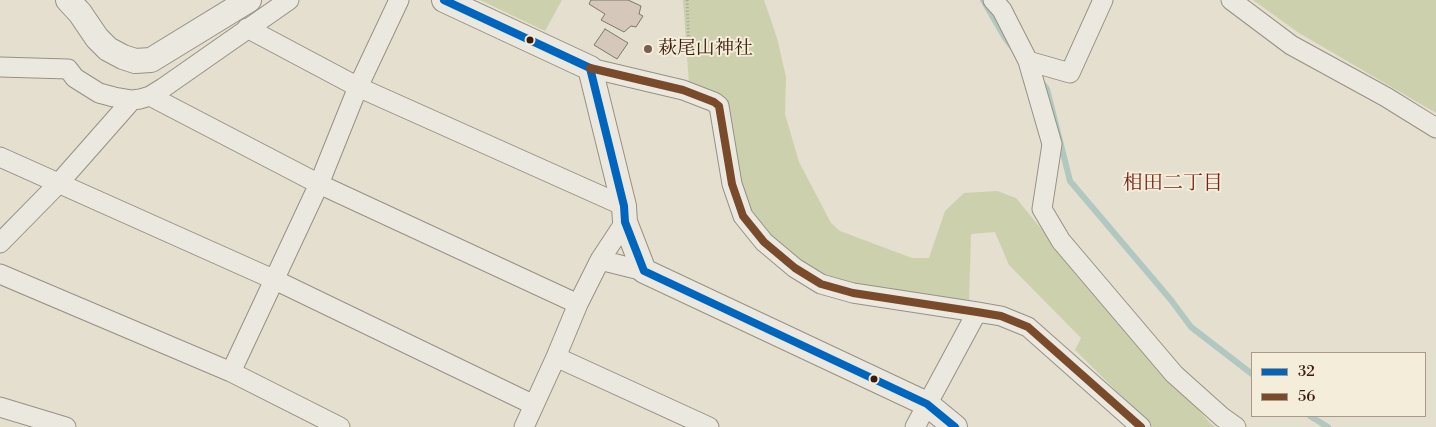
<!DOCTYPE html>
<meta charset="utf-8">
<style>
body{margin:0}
#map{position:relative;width:1436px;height:427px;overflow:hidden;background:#e4dfce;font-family:"Libre Bodoni",serif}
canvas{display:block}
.legend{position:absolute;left:1251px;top:352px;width:175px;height:65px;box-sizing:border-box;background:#f3edda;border:1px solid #a98;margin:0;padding:6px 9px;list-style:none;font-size:15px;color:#3c1a0c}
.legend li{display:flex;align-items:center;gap:10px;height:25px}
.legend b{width:25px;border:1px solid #a98}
</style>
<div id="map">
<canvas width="1436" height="427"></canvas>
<ul class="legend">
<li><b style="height:6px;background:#0065bd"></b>32</li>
<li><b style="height:6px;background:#7a4b2a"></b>56</li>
</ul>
</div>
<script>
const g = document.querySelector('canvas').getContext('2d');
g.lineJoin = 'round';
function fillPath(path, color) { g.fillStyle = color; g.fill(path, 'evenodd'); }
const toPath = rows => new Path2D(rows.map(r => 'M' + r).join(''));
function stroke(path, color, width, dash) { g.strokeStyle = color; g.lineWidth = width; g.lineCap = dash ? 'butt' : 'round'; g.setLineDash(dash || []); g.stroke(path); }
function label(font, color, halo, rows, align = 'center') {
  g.font = font + ' "Libre Bodoni","Noto Serif JP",serif'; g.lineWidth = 4; g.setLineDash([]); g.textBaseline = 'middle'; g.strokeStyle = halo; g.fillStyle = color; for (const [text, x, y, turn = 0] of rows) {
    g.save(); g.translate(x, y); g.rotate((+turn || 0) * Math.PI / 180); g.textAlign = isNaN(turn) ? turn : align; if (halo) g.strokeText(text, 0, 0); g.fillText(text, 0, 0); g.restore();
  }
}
fillPath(toPath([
 [480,0,562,0,545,31],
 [683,0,764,0,777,38,786,77,785,114,799,162,831,223,840,231,912,258,929,258,945,211,964,193,997,191,1016,198,1052,242,1211,424,1216,427,1153,427,1075,350,1081,338,1009,265,995,232,971,234,969,302,889,292,818,276,784,254,748,213,720,97,689,84],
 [1253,0,1436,0,1436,113,1299,33]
]), '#cdd0ad');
stroke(toPath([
 [983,0,1005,38,1012,47],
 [1040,80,1047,89,1070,181,1171,300,1191,327,1252,374],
 [1310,416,1328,427]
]), '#b0c8c0', 6);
const building = toPath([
 [591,0,628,0,641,6,639,14,643,16,636,27,631,26,624,32,601,20,605,14,589,4,591,0],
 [605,29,628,43,617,59,594,45,605,29]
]);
fillPath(building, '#d5c7ba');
stroke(building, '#7f766c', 1);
const minor = toPath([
 [993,0,1002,10,1028,61,1070,73,1103,0],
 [1231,0,1291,45,1386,97,1436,128],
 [247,28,358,87,624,206],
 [1028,61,1052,144,1042,209,1061,241,1174,374,1222,417,1236,427],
 [0,67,68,69,75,78,99,93,114,97,132,100,140,99,150,96,163,88,289,0],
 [590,68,683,90,714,102,719,106,732,184,743,216,764,242,795,268,821,284,853,293,977,312,1001,316,1028,327,1141,427],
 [150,96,319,184,578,304],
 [0,157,275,280,534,405],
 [0,243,58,184,132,100],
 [600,260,644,271],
 [0,274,231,372,340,427],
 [556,357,709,427],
 [231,372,319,184,358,87,399,0],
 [0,407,66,427],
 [524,427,556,357,578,304,600,260,625,222],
 [915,427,977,312]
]);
const tertiary = toPath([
 [68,0,80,13,97,38,108,49,123,57,135,61,151,60,249,0],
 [444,0,590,68,624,206,625,222,644,271,927,404,955,427]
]);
stroke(minor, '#989085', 21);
stroke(tertiary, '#989085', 26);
stroke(toPath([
 [682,49,689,50,687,0]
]), '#a9a49c', 3, [1, 2.5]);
stroke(minor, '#eae8df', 19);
stroke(tertiary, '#eae8df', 24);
stroke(toPath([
 [444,0,590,68,624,206,625,222,644,271,927,404,955,427]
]), '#0065bd', 8);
stroke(toPath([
 [590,68,683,90,714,102,719,106,732,184,743,216,764,242,795,268,821,284,853,293,977,312,1001,316,1028,327,1141,427]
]), '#7a4b2a', 8);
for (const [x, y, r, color] of [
 [530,40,4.5,"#3c1a0c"],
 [648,49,5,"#775f50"],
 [874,379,4.5,"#3c1a0c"]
]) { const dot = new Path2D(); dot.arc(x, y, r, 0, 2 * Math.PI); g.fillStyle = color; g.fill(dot); stroke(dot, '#f3edda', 2); }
label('19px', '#3c1a0c', '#f3edda', [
 ["萩尾山神社",658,49]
], 'left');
label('20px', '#7a1f14', '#f3edda', [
 ["相田二丁目",1173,184]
]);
</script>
